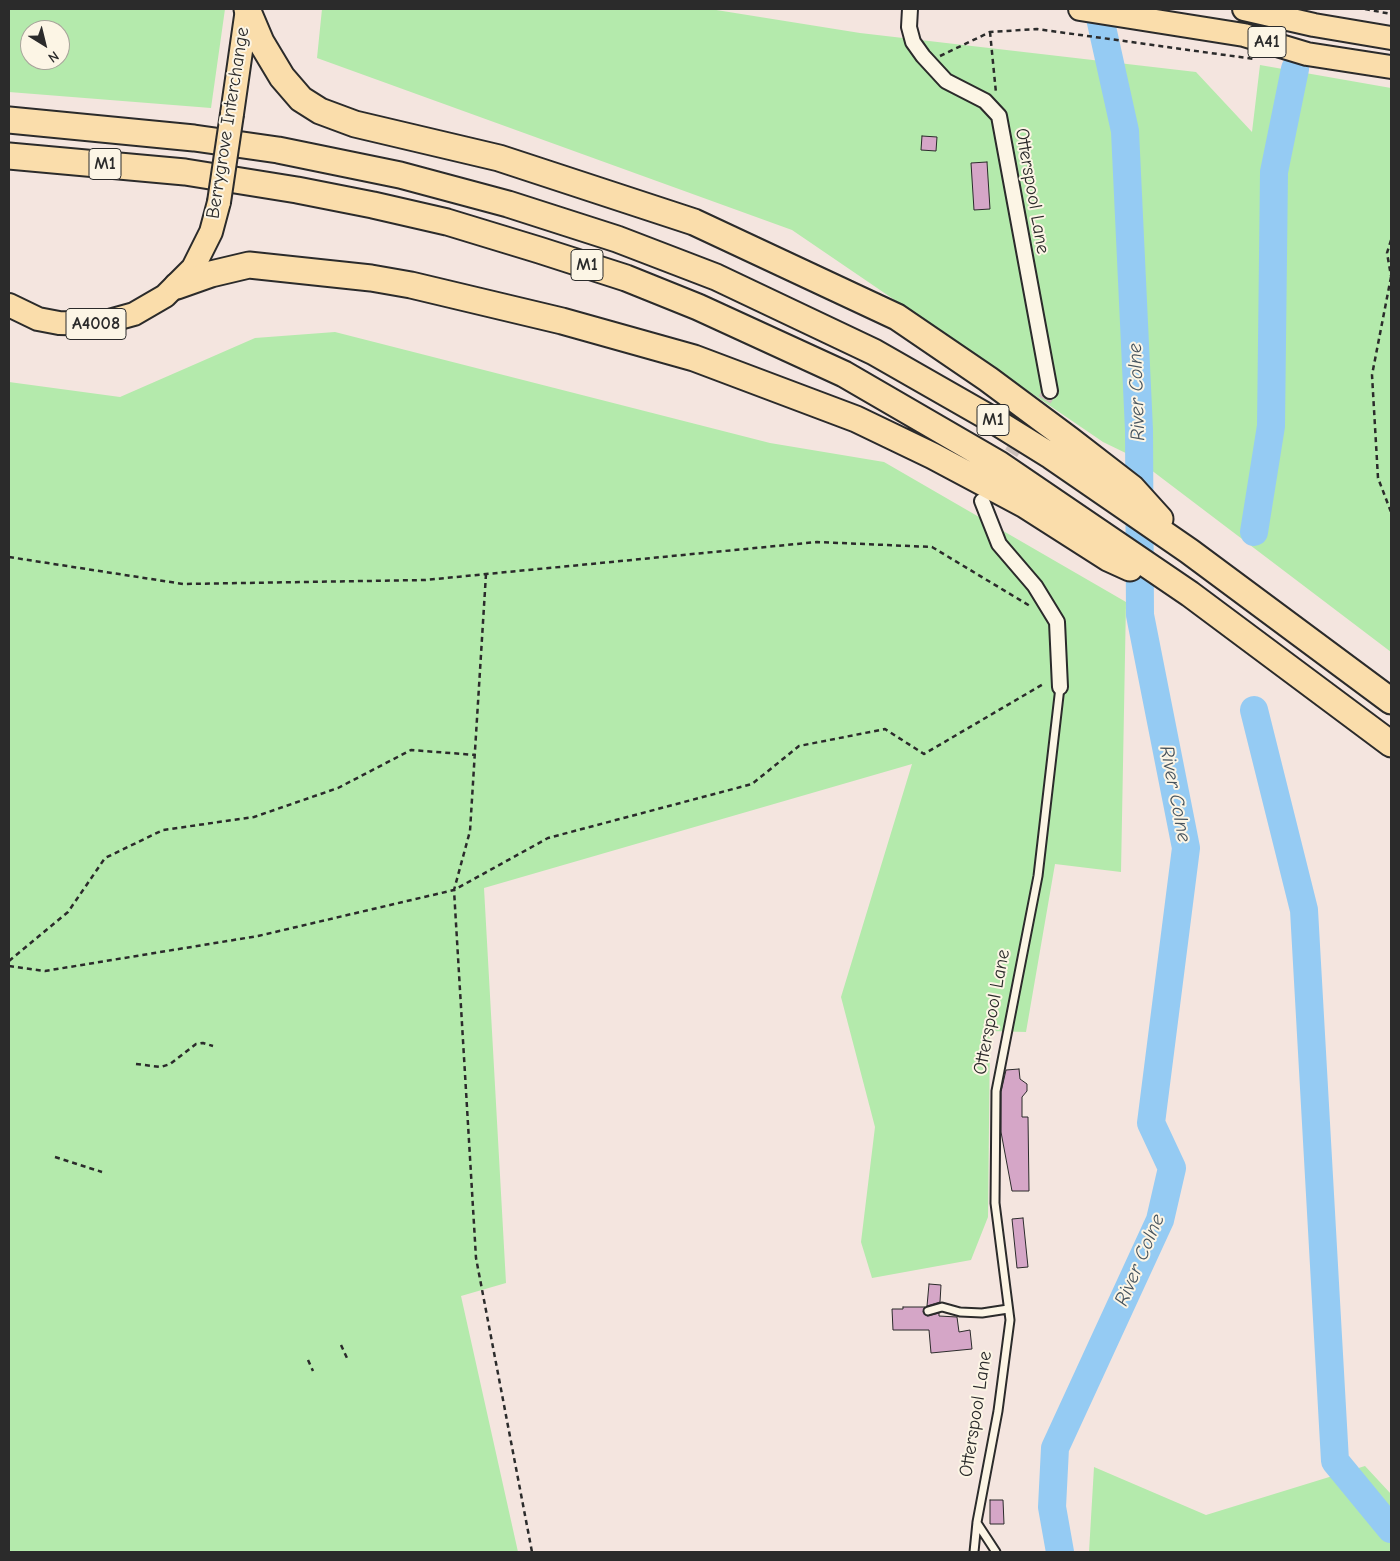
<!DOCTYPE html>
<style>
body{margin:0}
#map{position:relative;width:1400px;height:1561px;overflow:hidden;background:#f4e5df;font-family:"Comic Neue",sans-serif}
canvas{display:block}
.frame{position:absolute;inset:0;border:10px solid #2b2b2b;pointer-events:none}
.north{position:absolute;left:20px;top:20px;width:50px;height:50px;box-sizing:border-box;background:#fcf5e5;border:1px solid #a8a49b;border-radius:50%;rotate:144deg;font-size:14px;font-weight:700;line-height:20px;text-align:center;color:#2b2b2b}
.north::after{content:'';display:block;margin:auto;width:18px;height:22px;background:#2b2b2b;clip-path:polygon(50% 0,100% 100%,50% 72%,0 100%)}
</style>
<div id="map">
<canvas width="1400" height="1561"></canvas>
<div class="frame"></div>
<div class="north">N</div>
</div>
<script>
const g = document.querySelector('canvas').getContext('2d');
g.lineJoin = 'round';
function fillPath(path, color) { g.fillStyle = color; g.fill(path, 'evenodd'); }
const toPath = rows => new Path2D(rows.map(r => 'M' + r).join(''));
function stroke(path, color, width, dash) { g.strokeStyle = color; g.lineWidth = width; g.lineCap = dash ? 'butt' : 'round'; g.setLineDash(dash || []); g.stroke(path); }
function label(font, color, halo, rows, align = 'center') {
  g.font = font + ' "Comic Neue",sans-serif'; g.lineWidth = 4; g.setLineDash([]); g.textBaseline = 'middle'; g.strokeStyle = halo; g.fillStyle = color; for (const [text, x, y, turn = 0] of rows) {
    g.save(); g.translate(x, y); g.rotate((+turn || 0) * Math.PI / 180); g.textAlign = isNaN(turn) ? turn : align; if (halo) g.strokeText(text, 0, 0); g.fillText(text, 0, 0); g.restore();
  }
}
fillPath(toPath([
 [9,9,225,9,211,108,9,92],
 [30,30,60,30,60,60,30,60],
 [322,9,710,9,860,33,1196,72,1252,132,1260,65,1391,88,1391,652,1134,457,1103,442,792,230,317,58],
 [335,332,770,443,884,462,1126,602,1121,872,1055,864,1026,1032,990,1031,988,1217,971,1260,872,1278,861,1242,875,1127,841,997,912,764,484,888,506,1283,461,1296,518,1552,9,1552,9,382,120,397,255,338],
 [1365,1466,1391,1494,1391,1552,1089,1552,1094,1467,1206,1515]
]), '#b4eaac');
stroke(toPath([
 [1254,532,1271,426,1274,172,1295,69],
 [1254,710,1304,910,1335,1461,1391,1529],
 [1060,1552,1052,1507,1055,1448,1160,1220,1172,1168,1151,1123,1186,848,1140,615,1139,430,1125,131,1098,9]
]), '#95cbf3', 28);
const building = toPath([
 [922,136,937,137,936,151,921,150,922,136],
 [987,162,990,209,974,210,971,163,987,162],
 [1019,1069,1020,1079,1027,1084,1027,1091,1022,1097,1022,1117,1028,1117,1029,1191,1012,1191,1001,1132,1001,1092,1006,1070,1019,1069],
 [1023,1218,1028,1267,1017,1268,1012,1219,1023,1218],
 [929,1284,941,1285,940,1302,927,1306,929,1284],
 [903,1307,925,1307,923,1312,927,1316,939,1313,939,1316,957,1317,959,1332,970,1330,972,1349,931,1353,929,1330,893,1330,892,1309,903,1309,903,1307],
 [990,1500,1003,1500,1004,1524,990,1524,990,1500]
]);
fillPath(building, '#d5a6c7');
stroke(building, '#2b2b2b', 1);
stroke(toPath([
 [1000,471,1050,391]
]), '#ccc0bb', 14, [14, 7]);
const service = toPath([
 [928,1311,942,1307,960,1312,982,1313,1008,1309],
 [977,1523,996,1552],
 [974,1552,977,1522,998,1411,1010,1320,995,1203,996,1091,1038,876,1060,687]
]);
const minor = toPath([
 [910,9,909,27,913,42,923,56,946,81,985,101,999,116,1050,391],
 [982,501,999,544,1035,586,1057,622,1060,687]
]);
const trunk = toPath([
 [1080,9,1244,35,1307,54,1391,67],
 [1244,9,1314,25,1391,38],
 [232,114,247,9],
 [9,305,38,319,59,323,98,324,134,314,165,296,193,268,211,232,219,202]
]);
const motorway = toPath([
 [247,9,261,42,282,77,301,99,320,111,355,124,499,158,694,222,897,317,988,379,1070,440,1132,488,1160,519],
 [9,120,194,138,278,150,400,175,508,204,617,239,716,277,874,352,993,420,1051,456,1189,551,1391,701],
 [9,156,185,172,297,190,373,205,447,222,539,250,626,278,698,307,844,374,999,464,1190,594,1391,744],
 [177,286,211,274,249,265,371,278,411,285,562,321,694,358,856,419,933,456,1025,505,1108,558,1130,568]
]);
stroke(service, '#2b2b2b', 11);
stroke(minor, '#2b2b2b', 18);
stroke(trunk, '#2b2b2b', 26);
stroke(motorway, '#2b2b2b', 29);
stroke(toPath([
 [1365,9,1391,14],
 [990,32,996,93],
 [940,56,990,32,1037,29,1254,59],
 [1391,240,1387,253,1391,276],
 [1391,277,1372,375,1378,478,1391,512],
 [9,557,183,584,425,580,817,542,932,547,1030,606],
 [486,574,470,831,454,890,476,1258,532,1552],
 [9,961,68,912,105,858,163,830,254,817,338,788,411,750,476,755],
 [9,966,45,971,258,936,454,890,548,838,752,784,799,746,885,729,924,754,1045,683],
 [136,1064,161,1067,170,1064,196,1044,203,1043,213,1046],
 [55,1157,102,1172],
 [341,1345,347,1358],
 [308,1360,313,1371]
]), '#2b2b2b', 2.5, [5, 4]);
stroke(service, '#fcf5e5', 7);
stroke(minor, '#fcf5e5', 14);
stroke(trunk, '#faddab', 22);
stroke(motorway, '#faddab', 25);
const trunkBridge = toPath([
 [219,202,232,114]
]);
stroke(trunkBridge, '#2b2b2b', 26, []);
stroke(trunkBridge, '#faddab', 22);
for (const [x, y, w] of [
 [1267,42,38],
 [105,164,32],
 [587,265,32],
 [96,324,60],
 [993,420,32]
]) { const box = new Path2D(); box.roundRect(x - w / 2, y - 15.5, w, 31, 4); g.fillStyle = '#fcf5e5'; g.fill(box); stroke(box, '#2b2b2b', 1); }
label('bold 18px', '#2b2b2b', null, [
 ["A41",1267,42],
 ["M1",105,164],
 ["M1",587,265],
 ["A4008",96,324],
 ["M1",993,420]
]);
label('19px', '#2b2b2b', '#fcf5e5', [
 ["Berrygrove Interchange",228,123,-81],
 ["Otterspool Lane",1032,191,80],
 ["Otterspool Lane",992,1012,-79],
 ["Otterspool Lane",976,1414,-81]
]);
label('italic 20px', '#46535d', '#fcf5e5', [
 ["River Colne",1137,392,-92],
 ["River Colne",1175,794,79],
 ["River Colne",1140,1260,-67]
]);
</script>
